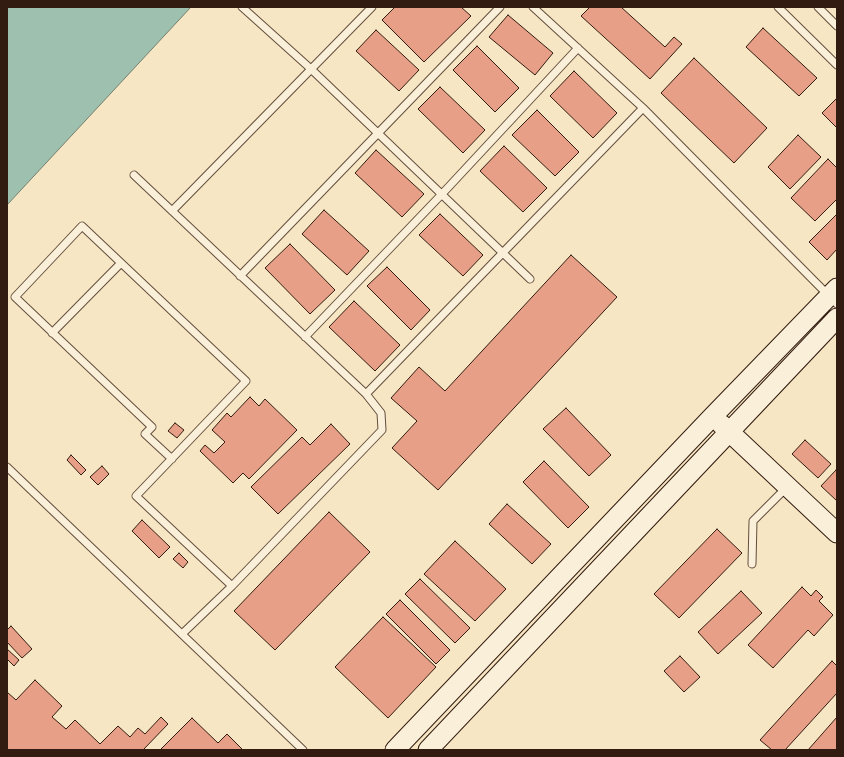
<!DOCTYPE html>
<style>
body{margin:0}
#map{position:relative;width:844px;height:757px;overflow:hidden;background:#f7e6c3;font-family:"IM FELL Great Primer",serif}
canvas{display:block}
.frame{position:absolute;inset:0;border:8px solid #321b10;pointer-events:none}
</style>
<div id="map">
<canvas width="844" height="757"></canvas>
<div class="frame"></div>
</div>
<script>
const g = document.querySelector('canvas').getContext('2d');
g.lineJoin = 'round';
function fillPath(path, color) { g.fillStyle = color; g.fill(path, 'evenodd'); }
const toPath = rows => new Path2D(rows.map(r => 'M' + r).join(''));
function stroke(path, color, width, dash) { g.strokeStyle = color; g.lineWidth = width; g.lineCap = dash ? 'butt' : 'round'; g.setLineDash(dash || []); g.stroke(path); }
const water = toPath([
 [7,7,191,7,7,205,7,7]
]);
fillPath(water, '#9ec0af');
stroke(water, '#737e6f', 1);
const building = toPath([
 [395,7,461,7,471,16,424,62,382,20,395,7],
 [590,7,621,7,665,47,674,37,682,44,650,79,581,16,590,7],
 [508,15,553,53,535,75,489,37,508,15],
 [763,28,817,78,799,96,746,47,763,28],
 [376,30,419,70,399,91,356,51,376,30],
 [477,46,519,88,495,112,453,70,477,46],
 [694,58,767,128,734,163,661,93,694,58],
 [574,71,617,113,593,138,550,96,574,71],
 [440,87,485,130,463,153,418,109,440,87],
 [837,98,837,128,822,113,837,98],
 [537,110,579,152,555,176,512,135,537,110],
 [798,135,821,157,790,189,768,167,798,135],
 [504,146,547,188,523,212,480,171,504,146],
 [376,150,424,194,402,217,355,173,376,150],
 [828,159,837,168,837,199,815,221,791,198,828,159],
 [324,210,369,251,347,275,302,234,324,210],
 [440,214,483,255,463,276,419,235,440,214],
 [837,214,837,249,827,260,809,242,837,214],
 [290,244,335,290,310,314,265,268,290,244],
 [571,255,617,297,438,490,392,448,417,421,391,398,419,367,445,391,571,255],
 [387,267,430,310,411,330,367,286,387,267],
 [354,301,400,345,375,371,329,327,354,301],
 [250,397,259,406,265,399,297,430,249,479,243,473,233,483,200,451,205,445,214,453,225,442,212,430,227,413,231,417,250,397],
 [566,408,611,455,589,476,543,429,566,408],
 [175,423,184,430,177,438,168,431,175,423],
 [331,424,350,444,278,514,251,487,302,437,310,445,331,424],
 [805,440,831,464,818,478,792,454,805,440],
 [71,455,86,470,81,475,67,460,71,455],
 [544,461,589,507,568,528,523,482,544,461],
 [102,466,109,474,98,485,90,477,102,466],
 [836,470,837,471,837,501,821,486,836,470],
 [507,504,551,544,532,564,489,524,507,504],
 [329,512,370,552,275,650,234,611,329,512],
 [142,520,170,547,159,558,132,531,142,520],
 [717,529,742,553,679,618,654,594,717,529],
 [455,541,506,589,475,621,424,574,455,541],
 [179,553,188,562,183,568,173,559,179,553],
 [420,579,470,628,455,643,405,594,420,579],
 [802,587,811,596,816,590,823,597,819,601,833,615,814,636,808,630,773,668,748,645,802,587],
 [741,591,762,613,718,654,698,632,741,591],
 [400,600,450,650,436,664,386,614,400,600],
 [383,617,436,667,388,718,335,667,383,617],
 [11,626,32,649,22,658,7,642,7,630,11,626],
 [7,649,19,660,14,666,8,660,7,662,7,649],
 [680,656,700,677,684,692,664,671,680,656],
 [832,661,837,666,837,693,785,750,772,750,760,740,832,661],
 [35,680,62,706,52,717,66,729,75,720,100,744,118,726,130,737,138,728,145,734,161,717,168,724,143,750,7,750,7,692,16,700,35,680],
 [837,717,837,750,808,750,837,717],
 [192,718,218,743,227,734,243,750,160,750,192,718]
]);
fillPath(building, '#e7a087');
stroke(building, '#321b10', 1);
const lane = toPath([
 [242,7,311,69,530,279],
 [533,7,643,108,837,304],
 [778,7,837,65],
 [818,7,837,26],
 [134,175,366,394,643,108],
 [172,211,372,7],
 [240,276,500,7],
 [52,333,121,263],
 [305,337,442,194,578,48],
 [172,459,145,434,152,427,15,297,82,226,246,381,136,496,232,586],
 [7,467,303,750],
 [752,564,753,521,787,487],
 [182,634,232,586,382,430,381,413,366,394]
]);
const secondary = toPath([
 [721,424,837,533],
 [395,750,713,416,837,288],
 [428,750,837,318]
]);
stroke(lane, '#634e3d', 9);
stroke(secondary, '#321b10', 21);
stroke(lane, '#faefd8', 7);
stroke(secondary, '#faefd8', 19);
</script>
